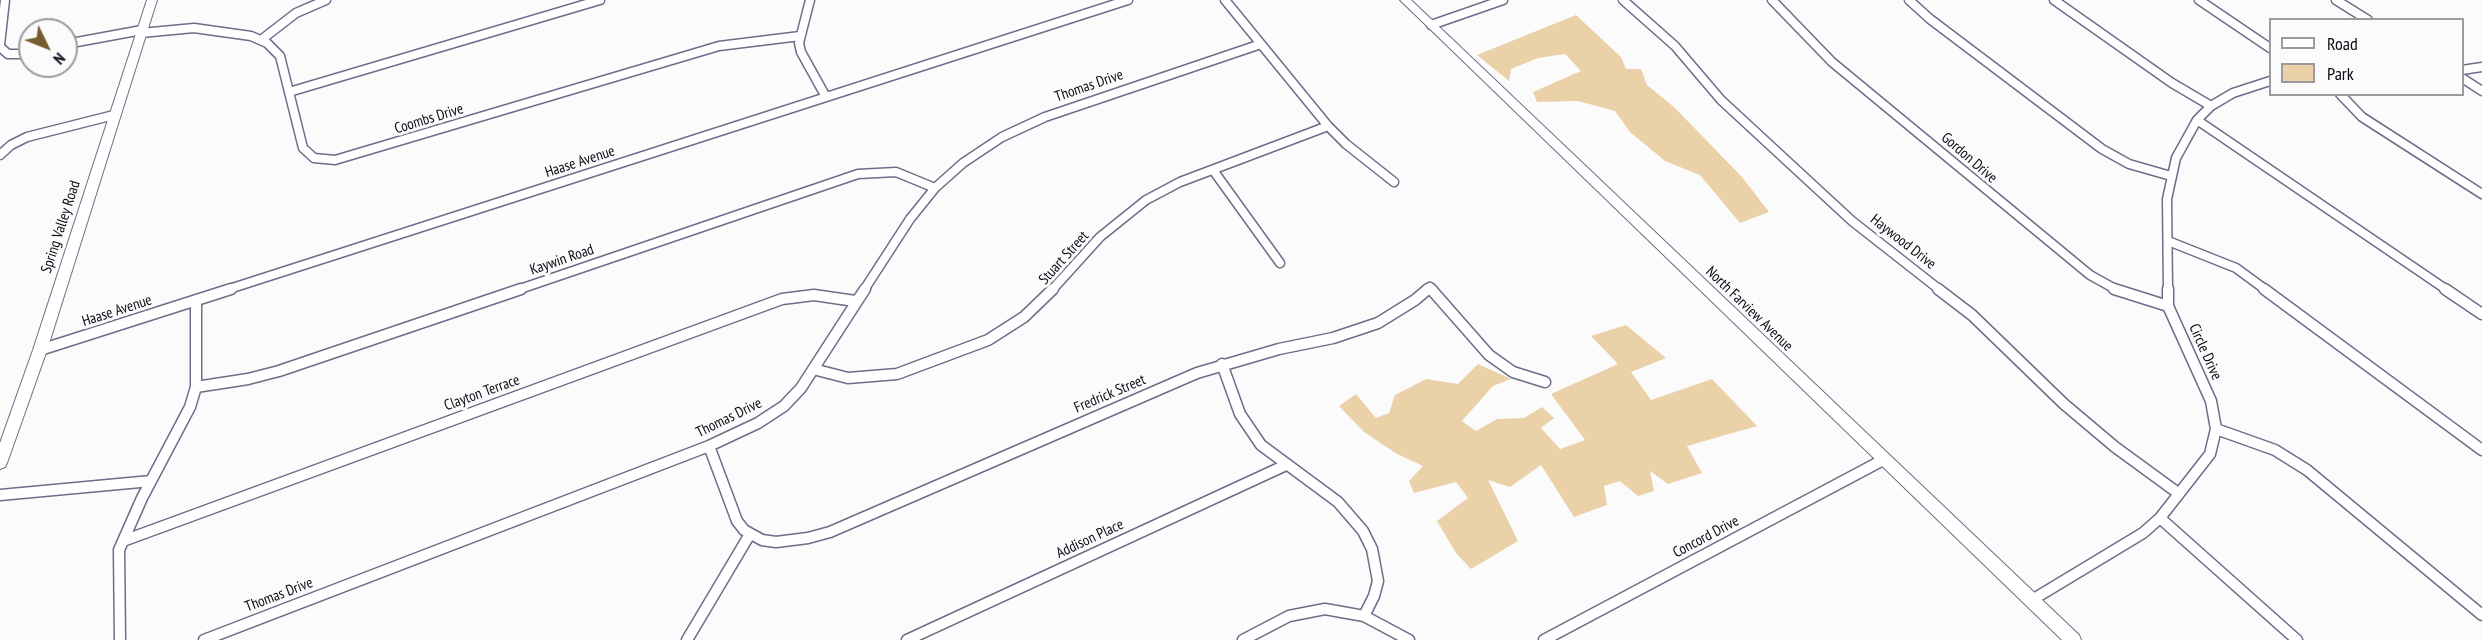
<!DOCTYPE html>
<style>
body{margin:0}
#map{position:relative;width:2482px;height:640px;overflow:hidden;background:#fbfbfb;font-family:"PT Sans Narrow",sans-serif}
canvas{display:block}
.legend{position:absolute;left:2269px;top:18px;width:195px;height:78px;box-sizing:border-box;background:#fbfbfb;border:2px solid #9b9b9f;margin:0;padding:8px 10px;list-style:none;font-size:18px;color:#0a0a14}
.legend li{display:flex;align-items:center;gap:12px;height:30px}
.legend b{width:30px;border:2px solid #9b9b9f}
.north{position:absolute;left:18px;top:18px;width:60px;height:60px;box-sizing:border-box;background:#fbfbfb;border:2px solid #9b9b9f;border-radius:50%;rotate:133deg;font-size:16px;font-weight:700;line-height:24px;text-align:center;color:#0a0a14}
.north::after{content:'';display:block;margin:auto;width:21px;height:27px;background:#765c2e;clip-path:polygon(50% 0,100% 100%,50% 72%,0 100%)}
</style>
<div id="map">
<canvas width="2482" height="640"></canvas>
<ul class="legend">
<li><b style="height:8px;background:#fff"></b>Road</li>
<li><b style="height:16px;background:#ead1a8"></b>Park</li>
</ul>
<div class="north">N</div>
</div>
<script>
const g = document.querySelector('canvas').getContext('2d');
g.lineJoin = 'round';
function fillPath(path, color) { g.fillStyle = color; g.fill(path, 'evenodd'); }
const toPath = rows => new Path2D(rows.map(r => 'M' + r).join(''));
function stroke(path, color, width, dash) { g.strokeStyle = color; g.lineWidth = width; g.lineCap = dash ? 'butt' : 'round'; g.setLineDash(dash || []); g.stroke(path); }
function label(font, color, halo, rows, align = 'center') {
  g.font = font + ' "PT Sans Narrow",sans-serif'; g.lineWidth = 6; g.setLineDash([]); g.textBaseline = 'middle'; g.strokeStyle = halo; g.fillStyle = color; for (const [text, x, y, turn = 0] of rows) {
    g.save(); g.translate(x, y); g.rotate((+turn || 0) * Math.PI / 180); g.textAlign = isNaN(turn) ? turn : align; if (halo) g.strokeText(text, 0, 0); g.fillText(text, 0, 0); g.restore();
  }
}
fillPath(toPath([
 [1576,15,1621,57,1626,69,1641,69,1647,85,1674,107,1742,177,1769,212,1740,223,1700,175,1665,161,1630,132,1615,111,1578,101,1537,102,1533,92,1581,71,1565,54,1538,58,1511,69,1509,81,1477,55],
 [1626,325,1666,358,1631,372,1651,400,1712,379,1757,426,1687,446,1702,473,1668,484,1650,471,1654,491,1638,496,1620,481,1604,486,1607,505,1574,517,1541,465,1510,487,1488,480,1518,541,1471,569,1456,553,1437,521,1468,498,1456,482,1414,493,1409,481,1423,466,1397,454,1364,432,1339,406,1356,394,1376,418,1389,413,1395,395,1426,379,1458,384,1478,364,1511,379,1493,386,1462,421,1476,431,1497,419,1524,418,1542,407,1554,418,1541,428,1560,449,1585,440,1551,394,1618,364,1591,336]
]), '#ead1a8');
const streetFar1 = toPath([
 [810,0,799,43,801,52,826,97],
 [1225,0,1328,126,1346,144,1394,182],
 [1623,0,1675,46,1721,100,1852,221,1940,290],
 [1772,0,1832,62,2090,275,2117,290],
 [1909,0,1930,19,2102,149,2129,164,2171,176],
 [2054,0,2172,83,2211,106],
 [2199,0,2270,48],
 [2336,0,2368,20],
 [1431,25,1503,0],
 [141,33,194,28,251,36,267,43,280,56,303,148,314,158,335,160,719,46,800,36],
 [261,40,296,13,326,0],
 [66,44,142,30],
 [0,45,5,0],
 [0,47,8,54,30,54],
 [2462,70,2482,67],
 [2462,78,2482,91],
 [289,92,600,0],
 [2340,94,2362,117,2482,194],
 [2197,120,2447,290],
 [0,155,11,145,27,137,114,115],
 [1213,170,1280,263],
 [2168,241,2236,268,2266,290],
 [226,290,1128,0],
 [517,290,858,174,896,172,935,188],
 [864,290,910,219,935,188,963,163,1002,137,1045,117,1261,44],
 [1052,290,1100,237,1146,200,1180,182,1328,126],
 [1426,290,1430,287,1433,290],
 [2168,290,2167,199,2176,158,2197,120,2211,106,2233,93,2270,81]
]);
const street = toPath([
 [1431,289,1489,355,1513,372,1545,382],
 [1938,289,1972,315,2064,404,2115,447,2178,493],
 [2114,289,2168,306],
 [2264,289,2482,450],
 [2445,289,2482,314],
 [40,350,231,289],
 [1222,364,1240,414,1261,445,1338,502,1363,531,1372,549,1378,581,1374,596,1364,616],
 [813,369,848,378,897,374,988,340,1024,317,1053,289],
 [196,387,248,379,279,371,521,289],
 [2216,429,2275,450,2307,470,2482,615],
 [709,446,737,521,744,530,762,540,776,542,808,538,830,532,1197,373,1279,349,1333,338,1378,323,1415,300,1428,289],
 [0,495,151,481],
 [2160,518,2297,640],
 [123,541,782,299,814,295,855,301],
 [2032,600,2143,533,2160,518,2210,454,2216,429,2211,401,2168,306,2168,289],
 [120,640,119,550,142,498,190,407,196,387,196,300],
 [204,640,709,446,758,423,784,406,801,388,865,289],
 [687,640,750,534],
 [907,640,1286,465],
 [1243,640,1289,616,1325,609,1364,616,1409,640],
 [1544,640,1883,460]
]);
const secondary = toPath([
 [147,0,157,0,47,350,7,463,5,467,0,469,0,443,33,350,147,0],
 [1400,0,1411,0,2079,635,2081,640,2062,640,1400,0]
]);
stroke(streetFar1, '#6b6e88', 11);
stroke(street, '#6b6e88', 13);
stroke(secondary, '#6b6e88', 2);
stroke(streetFar1, '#fff', 8);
stroke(street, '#fff', 10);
fillPath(secondary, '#fff');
label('15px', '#0a0a14', '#fbfbfb', [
 ["Thomas Drive",1089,86,-19],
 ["Coombs Drive",429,119,-17],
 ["Gordon Drive",1969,158,41],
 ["Haase Avenue",580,162,-18],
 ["Spring Valley Road",61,227,-72],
 ["Haywood Drive",1903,242,38],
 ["Stuart Street",1064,258,-48],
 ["Kaywin Road",562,260,-19],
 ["North Farview Avenue",1749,309,44],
 ["Haase Avenue",117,311,-18],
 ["Circle Drive",2205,352,66],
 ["Clayton Terrace",482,393,-20],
 ["Fredrick Street",1110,394,-23],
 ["Thomas Drive",729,418,-26],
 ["Concord Drive",1706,537,-28],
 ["Addison Place",1090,539,-25],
 ["Thomas Drive",279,595,-21]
]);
</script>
